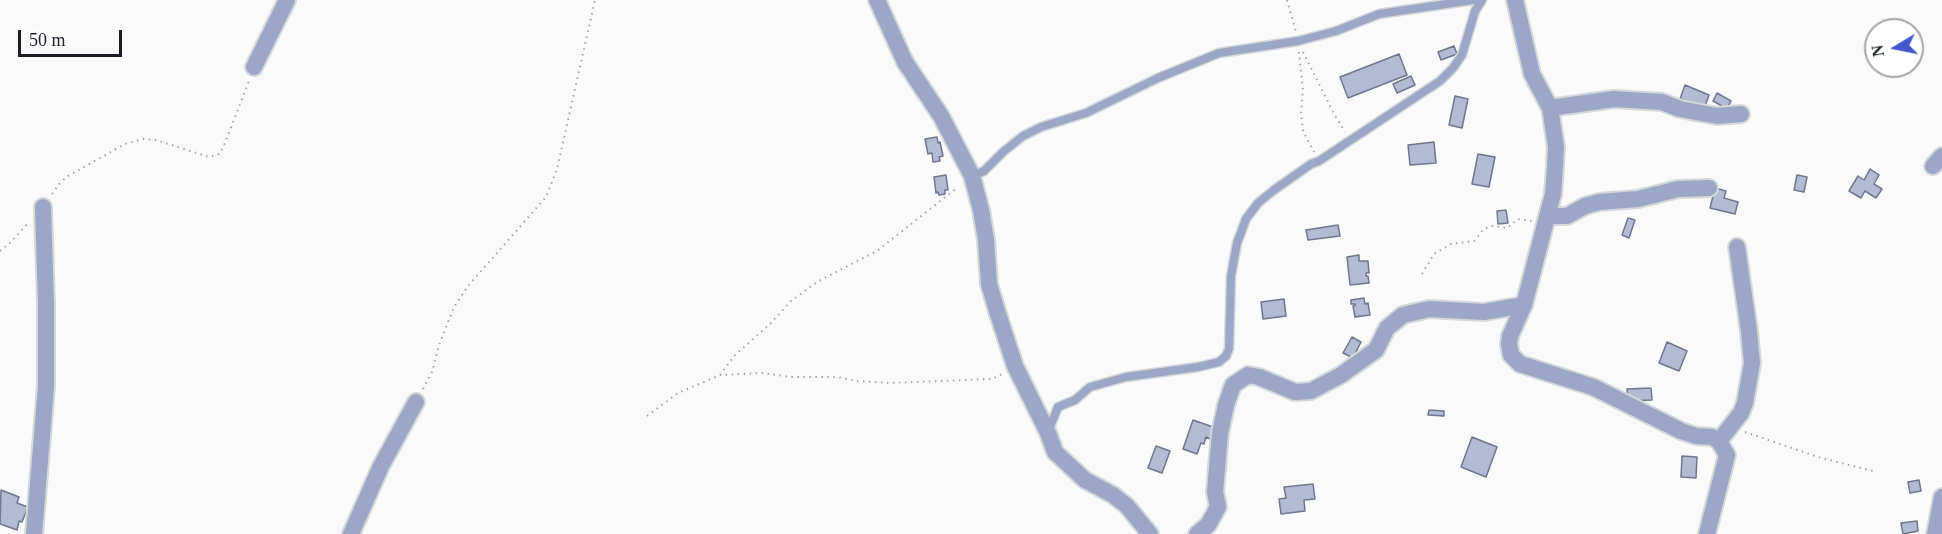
<!DOCTYPE html>
<style>
body{margin:0}
#map{position:relative;width:1942px;height:534px;overflow:hidden;background:#fafafa;font-family:Georgia,serif}
canvas{display:block}
.north{position:absolute;left:1864px;top:18px;width:60px;height:60px;box-sizing:border-box;background:#fff;border:2px solid #a3a5a8;border-radius:50%;rotate:260deg;font-size:16px;font-weight:700;line-height:24px;text-align:center;color:#1a1d26}
.north::after{content:'';display:block;margin:auto;width:21px;height:27px;background:#4256ca;clip-path:polygon(50% 0,100% 100%,50% 72%,0 100%)}
.scale{position:absolute;left:18px;top:30px;width:104px;height:27px;box-sizing:border-box;border:3px solid #1a1d26;border-top:0;padding-left:8px;font-size:18px;line-height:21px;white-space:nowrap;color:#1a1d26;-webkit-text-stroke:4px #fff;paint-order:stroke}
</style>
<div id="map">
<canvas width="1942" height="534"></canvas>
<div class="north">N</div>
<div class="scale">50 m</div>
</div>
<script>
const g = document.querySelector('canvas').getContext('2d');
g.lineJoin = 'round';
function fillPath(path, color) { g.fillStyle = color; g.fill(path, 'evenodd'); }
const toPath = rows => new Path2D(rows.map(r => 'M' + r).join(''));
function stroke(path, color, width, dash) { g.strokeStyle = color; g.lineWidth = width; g.lineCap = dash ? 'butt' : 'round'; g.setLineDash(dash || []); g.stroke(path); }
const building = toPath([
 [1454,46,1457,54,1441,60,1438,52,1454,46],
 [1399,54,1407,75,1348,98,1340,77,1399,54],
 [1411,76,1415,85,1397,93,1393,84,1411,76],
 [1685,85,1709,95,1704,109,1680,99,1685,85],
 [1717,93,1731,101,1727,109,1713,101,1717,93],
 [1455,96,1468,99,1462,128,1449,125,1455,96],
 [937,137,938,143,940,142,943,156,939,157,940,161,933,162,932,153,928,154,925,139,937,137],
 [1434,142,1436,163,1410,165,1408,145,1434,142],
 [1478,154,1495,157,1489,187,1472,184,1478,154],
 [1870,169,1879,175,1874,184,1882,189,1876,198,1865,191,1861,198,1849,191,1858,176,1864,180,1870,169],
 [946,175,948,190,945,190,945,194,939,195,938,192,936,193,934,177,946,175],
 [1797,175,1807,177,1804,192,1794,190,1797,175],
 [1715,188,1726,191,1724,198,1738,202,1735,214,1710,208,1715,188],
 [1506,210,1508,223,1498,224,1497,211,1506,210],
 [1628,218,1635,220,1629,238,1622,235,1628,218],
 [1338,225,1340,236,1308,240,1306,230,1338,225],
 [1359,255,1359,261,1368,261,1369,273,1366,273,1366,276,1368,276,1369,283,1350,285,1347,257,1359,255],
 [1364,298,1365,304,1368,303,1370,315,1355,317,1353,306,1355,306,1355,304,1351,304,1351,300,1364,298],
 [1284,299,1286,316,1263,319,1261,302,1284,299],
 [1352,337,1361,342,1353,358,1343,353,1352,337],
 [1667,342,1687,351,1679,371,1659,363,1667,342],
 [1651,388,1652,400,1628,401,1627,389,1651,388],
 [1429,410,1444,411,1444,416,1428,415,1429,410],
 [1193,420,1216,428,1212,440,1206,437,1204,444,1201,443,1197,454,1183,449,1193,420],
 [1472,437,1497,447,1486,477,1461,467,1472,437],
 [1156,446,1170,451,1162,473,1148,468,1156,446],
 [1682,456,1697,457,1696,478,1681,477,1682,456],
 [1919,480,1921,491,1910,493,1908,482,1919,480],
 [1313,484,1315,499,1304,500,1305,511,1281,514,1279,499,1286,498,1284,487,1313,484],
 [1,490,19,497,17,503,28,507,22,522,19,521,17,530,0,524,1,490],
 [1917,521,1918,531,1903,534,1901,523,1917,521]
]);
fillPath(building, '#b3bbd4');
stroke(building, '#6f768d', 1.5);
const lane = toPath([
 [972,176,984,171,1003,152,1023,136,1041,127,1086,113,1158,78,1219,53,1298,41,1336,31,1379,14,1473,0],
 [1048,432,1058,407,1075,400,1090,387,1126,377,1198,367,1219,362,1226,356,1229,349,1231,276,1237,243,1246,219,1258,203,1274,190,1311,164,1319,161,1440,81,1453,68,1462,55,1475,11,1482,0]
]);
const street = toPath([
 [877,0,905,62,941,116,972,176,981,210,986,240,989,284,997,311,1015,366,1048,433,1055,452,1085,480,1113,495,1127,506,1150,534],
 [1515,0,1532,74,1550,108,1556,147,1555,168,1553,194,1524,305,1510,336,1509,344,1511,355,1520,364,1593,387,1681,431,1696,436,1712,437,1719,441,1727,455,1707,534],
 [254,67,287,0],
 [1550,108,1614,99,1662,102,1680,109,1717,116,1741,114],
 [1933,166,1942,156],
 [1548,216,1567,216,1585,206,1599,202,1638,199,1678,189,1709,188],
 [1719,441,1741,413,1745,403,1752,363,1749,331,1737,247],
 [34,534,46,386,46,304,43,207],
 [351,534,381,466,416,402],
 [1197,534,1208,525,1218,507,1215,492,1220,433,1226,405,1233,385,1248,375,1259,377,1295,392,1311,391,1341,375,1376,350,1387,328,1403,315,1429,309,1484,312,1524,305],
 [1935,534,1942,497]
]);
stroke(lane, '#d6d7d8', 11);
stroke(street, '#d6d7d8', 20);
stroke(toPath([
 [1287,0,1296,32],
 [1299,52,1303,90,1301,114,1303,131,1314,152],
 [1303,52,1333,112,1345,132],
 [52,194,60,183,68,176,125,144,143,139,156,140,209,157,219,154,223,148,249,81],
 [0,251,11,242,29,222],
 [1422,274,1434,254,1451,244,1474,241,1484,229,1492,226,1507,228,1518,219,1532,221],
 [720,375,735,355,770,324,791,301,817,282,877,251,958,187],
 [423,389,432,372,439,345,454,307,468,286,546,197,557,169,595,0],
 [647,416,678,393,720,375,763,373,791,377,837,377,857,381,889,383,992,379,1002,374],
 [1745,432,1818,457,1873,471]
]), '#a5a6aa', 2, [1.5, 4.5]);
stroke(lane, '#9ca6c7', 8);
stroke(street, '#9ca6c7', 16);
</script>
